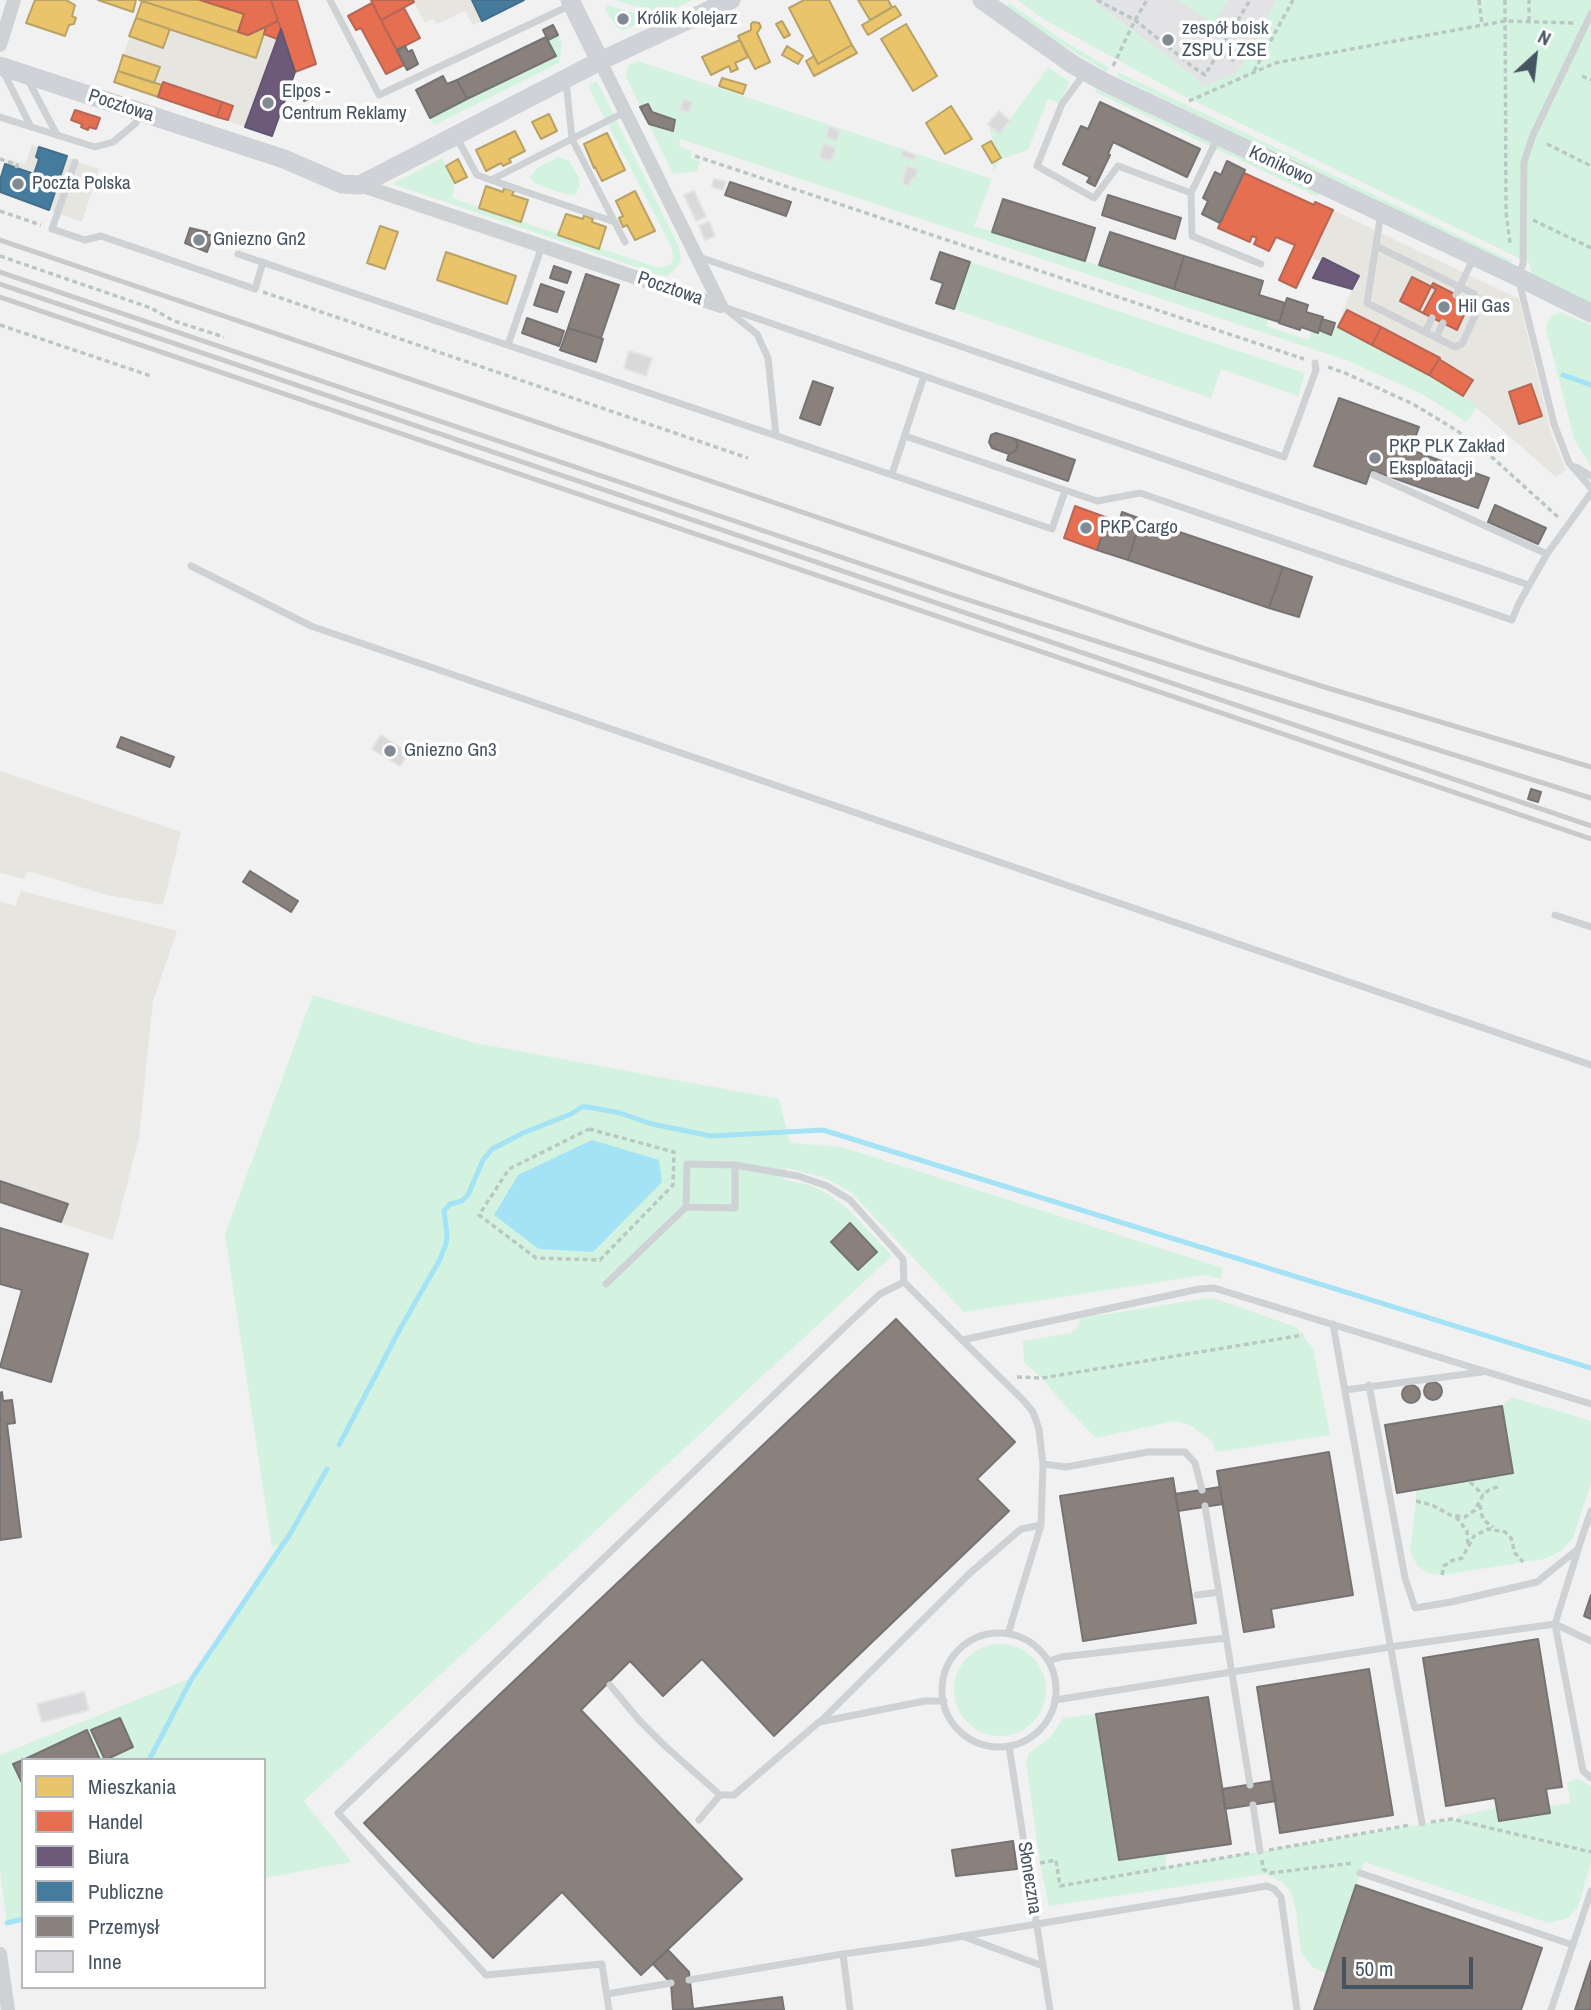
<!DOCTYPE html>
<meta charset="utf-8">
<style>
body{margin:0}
#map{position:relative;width:1591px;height:2010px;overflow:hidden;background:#f2f1f1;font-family:"Archivo Narrow",sans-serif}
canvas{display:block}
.legend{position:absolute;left:21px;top:1758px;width:245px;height:231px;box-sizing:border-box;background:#fff;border:2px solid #b5babf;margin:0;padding:9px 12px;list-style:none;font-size:21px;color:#465360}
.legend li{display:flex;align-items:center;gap:14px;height:35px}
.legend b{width:35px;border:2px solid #b5babf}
.north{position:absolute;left:1500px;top:21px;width:70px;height:70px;-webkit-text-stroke:5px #fff;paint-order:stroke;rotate:27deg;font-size:19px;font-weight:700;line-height:28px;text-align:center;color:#465360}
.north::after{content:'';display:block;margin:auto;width:24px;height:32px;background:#465360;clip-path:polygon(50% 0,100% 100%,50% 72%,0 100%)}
.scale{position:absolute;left:1342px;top:1957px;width:131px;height:32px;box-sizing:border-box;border:4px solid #465360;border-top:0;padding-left:9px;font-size:21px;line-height:24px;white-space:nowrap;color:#465360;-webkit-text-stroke:5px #fff;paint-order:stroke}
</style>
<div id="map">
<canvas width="1591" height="2010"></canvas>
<ul class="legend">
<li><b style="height:19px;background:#e9c46a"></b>Mieszkania</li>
<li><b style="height:19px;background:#e76f51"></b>Handel</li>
<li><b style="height:19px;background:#6d597a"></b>Biura</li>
<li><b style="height:19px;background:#457b9d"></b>Publiczne</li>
<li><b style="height:19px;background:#8a817c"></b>Przemysł</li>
<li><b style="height:19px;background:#d9d9db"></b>Inne</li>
</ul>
<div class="north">N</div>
<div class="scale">50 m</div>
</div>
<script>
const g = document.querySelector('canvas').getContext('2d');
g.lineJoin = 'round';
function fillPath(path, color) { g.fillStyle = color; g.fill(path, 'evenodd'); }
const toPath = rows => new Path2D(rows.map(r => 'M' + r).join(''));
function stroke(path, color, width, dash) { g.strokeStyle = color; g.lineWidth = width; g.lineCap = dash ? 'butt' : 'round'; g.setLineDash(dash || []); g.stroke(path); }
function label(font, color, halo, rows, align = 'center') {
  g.font = font + ' "Archivo Narrow",sans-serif'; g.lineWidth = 7; g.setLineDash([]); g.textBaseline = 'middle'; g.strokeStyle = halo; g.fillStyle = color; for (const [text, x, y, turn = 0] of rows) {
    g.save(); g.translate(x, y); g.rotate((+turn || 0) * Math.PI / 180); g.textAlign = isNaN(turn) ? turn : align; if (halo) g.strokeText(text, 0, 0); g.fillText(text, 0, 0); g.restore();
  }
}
fillPath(toPath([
 [139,0,271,0,295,72,272,136,114,82,142,1],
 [371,0,524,0,473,25,465,11,437,24,433,19,425,23,414,2,381,20],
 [32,145,99,169,82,222,0,192,0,180,7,159,25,164],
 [1333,210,1519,299,1551,433,1566,470,1556,477,1463,396,1429,375,1337,326,1352,289,1313,278,1321,262,1311,257],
 [0,771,181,832,163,905,107,895,28,871,24,879,0,873],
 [21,891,177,931,153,1001,139,1137,113,1240,0,1204,0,901,15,906]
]), '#e7e5df');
fillPath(toPath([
 [1018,0,1277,0,1237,73,1182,95,1045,20]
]), '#e3e2e4');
fillPath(toPath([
 [616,0,693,0,661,15],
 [1018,0,1092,0,1193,75,1203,86,1237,73,1277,0,1591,0,1591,306,1533,278,1529,263,1182,95,1045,20],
 [1177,0,1229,0,1214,23],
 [1009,3,1061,39,1109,68,1107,72,1059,43,1006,6],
 [608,5,643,16,642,23,623,30,618,29,605,9],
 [558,35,562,43,559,63,434,125,430,118,556,56,548,40],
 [638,61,992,179,974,226,1268,319,1266,326,1308,340,1312,331,1319,330,1331,334,1334,325,1429,375,1463,396,1477,407,1466,422,1424,395,1346,360,680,139,679,146,691,151,691,158,700,161,697,171,673,174,625,75,629,65],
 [1048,67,1070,82,1059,103,1048,99,1028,150,999,160,994,172,992,163,1000,158,991,141,982,146,993,139,988,124,1000,133],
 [1118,72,1512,261,1512,267,1116,76],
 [597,81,678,245,681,259,678,266,667,276,660,275,392,184,442,158,455,183,452,198,659,268,670,265,673,260,672,248,588,86],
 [1096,89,1319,193,1318,197,1095,92],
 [558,157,569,161,578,176,580,185,576,194,571,195,558,192,534,183,530,177,537,168],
 [970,262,1305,373,1298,396,1221,369,1211,398,954,309],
 [1562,313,1591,325,1591,467,1574,439,1546,329,1549,318,1555,314],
 [313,995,475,1043,779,1099,790,1143,842,1147,1223,1268,1221,1279,1204,1275,964,1312,851,1192,823,1177,786,1168,784,1180,810,1185,828,1194,846,1207,892,1256,304,1801,352,1862,264,1878,264,1760,23,1760,23,1919,7,1923,0,1872,0,1755,186,1680,191,1680,278,1545,272,1548,225,1234],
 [1208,1298,1219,1300,1296,1327,1313,1348,1330,1435,1216,1452,1212,1441,1190,1425,1174,1421,1096,1438,1065,1406,1042,1378,1024,1363,1023,1341,1071,1333,1077,1328,1081,1318],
 [1512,1397,1591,1421,1591,1483,1573,1538,1561,1551,1544,1559,1442,1575,1427,1573,1417,1565,1410,1551,1416,1501,1416,1490,1513,1473,1502,1406],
 '954 1690a46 46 0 1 1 92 0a46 46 0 1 1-92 0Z',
 [1096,1714,1119,1860,1165,1854,1167,1867,1452,1819,1457,1820,1458,1816,1497,1808,1500,1821,1550,1813,1549,1806,1571,1803,1567,1782,1579,1779,1591,1786,1591,1862,1578,1907,1568,1918,1549,1923,1364,1862,1326,1974,1312,1967,1301,1952,1296,1911,1291,1892,1282,1882,1265,1874,1049,1906,1040,1863,1026,1762,1029,1753,1050,1737,1063,1718]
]), '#d3f3e0');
fillPath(toPath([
 [592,1140,659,1160,662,1182,593,1252,539,1249,494,1215,518,1175]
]), '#a4e2f5');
const homes = toPath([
 [35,0,66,0,75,5,72,16,76,18,74,24,69,25,65,36,26,23,35,0],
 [98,0,136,0,133,12,98,0],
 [139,0,200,0,244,14,238,32,139,0],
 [804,0,829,0,852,45,818,64,789,8,804,0],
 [858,0,888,0,892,7,870,20,858,0],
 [142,1,248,35,266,27,256,58,136,18,142,1],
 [895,6,901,15,868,35,862,25,895,6],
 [136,18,170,29,163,48,129,36,136,18],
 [782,21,790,35,784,38,776,24,782,21],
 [753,22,759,23,761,27,757,33,770,62,755,69,738,36,751,30,751,24,753,22],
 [906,24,937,76,913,91,881,39,906,24],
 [740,40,748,57,735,63,738,69,731,72,729,66,711,75,702,57,740,40],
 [852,45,857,53,814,76,806,61,814,56,818,64,852,45],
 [787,46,803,56,798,64,782,55,787,46],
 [123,55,160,67,154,83,118,71,123,55],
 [118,71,162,85,158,97,114,82,118,71],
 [722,78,746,85,743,94,719,86,722,78],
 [951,106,972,139,945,154,926,123,951,106],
 [549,114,557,131,541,139,532,122,549,114],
 [515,131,525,151,509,159,511,162,503,166,501,163,486,171,476,150,515,131],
 [607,133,625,170,602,181,595,167,594,168,584,144,607,133],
 [991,141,1001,158,992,163,982,146,991,141],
 [458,159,467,177,455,183,446,166,458,159],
 [486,186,503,192,504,188,514,191,512,195,528,200,521,222,479,208,486,186],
 [635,191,655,231,635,240,627,225,623,227,619,218,623,216,616,201,635,191],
 [566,214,583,219,584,215,593,219,592,222,606,227,599,249,558,235,566,214],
 [380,226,398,232,385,269,367,263,380,226],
 [446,252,516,276,507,304,437,280,446,252]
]);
fillPath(homes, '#e9c46a');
stroke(homes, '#b8a267', 2);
const shops = toPath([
 [200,0,271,0,278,21,248,35,238,32,244,14,200,0],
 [271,0,297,0,316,64,295,72,271,0],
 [371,0,413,0,414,2,381,20,371,0],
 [372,3,404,65,386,74,361,28,356,30,348,16,372,3],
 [404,8,420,38,397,50,381,20,404,8],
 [278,21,281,29,277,39,264,34,266,27,278,21],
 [163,82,222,102,217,117,158,97,163,82],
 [222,102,233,106,228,120,217,117,222,102],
 [75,110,100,118,96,129,89,127,88,130,81,127,82,124,71,120,75,110],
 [1244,173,1314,205,1315,202,1333,210,1296,288,1279,280,1295,245,1276,237,1269,251,1254,244,1257,238,1252,236,1250,242,1218,228,1244,173],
 [1412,277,1436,289,1423,313,1400,301,1412,277],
 [1433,283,1470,302,1457,330,1419,311,1433,283],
 [1347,310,1381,327,1372,345,1338,327,1347,310],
 [1381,327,1440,358,1429,375,1372,345,1381,327],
 [1439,359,1473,380,1463,396,1429,375,1439,359],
 [1531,384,1542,416,1519,424,1509,392,1531,384],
 [1075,506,1108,518,1097,550,1064,538,1075,506]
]);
fillPath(shops, '#e76f51');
stroke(shops, '#b76756', 2);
const offices = toPath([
 [281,29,295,72,272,136,245,127,281,29],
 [1323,258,1359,276,1352,289,1313,278,1323,258]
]);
fillPath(offices, '#6d597a');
stroke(offices, '#615772', 2);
const public = toPath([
 [472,0,524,0,482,21,472,0],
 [39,147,67,156,49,210,0,192,0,180,5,164,34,174,39,159,36,157,39,147]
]);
fillPath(public, '#457b9d');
stroke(public, '#456f8b', 2);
const industry = toPath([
 [553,25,558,35,548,40,543,30,553,25],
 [546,37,556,56,467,99,457,80,546,37],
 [405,46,408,52,412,50,418,64,407,70,397,50,405,46],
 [443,76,447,84,457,80,467,99,430,118,416,90,443,76],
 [308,88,312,98,304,101,301,91,308,88],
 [1100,102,1200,149,1187,177,1113,142,1108,154,1110,155,1095,186,1087,182,1090,177,1063,164,1081,126,1088,129,1100,102],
 [648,104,652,112,675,120,673,131,649,124,640,107,648,104],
 [1227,161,1245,170,1220,223,1202,214,1208,201,1203,198,1215,172,1221,175,1227,161],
 [730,182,791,202,786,216,725,195,730,182],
 [1108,195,1181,218,1175,239,1102,215,1108,195],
 [1003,199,1095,228,1085,261,992,232,1003,199],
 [190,228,207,232,206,234,213,236,207,252,185,243,190,228],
 [1110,232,1184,256,1174,289,1099,265,1110,232],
 [940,252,970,262,954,309,936,303,943,283,931,279,940,252],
 [1184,256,1263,281,1259,295,1285,303,1279,322,1174,289,1184,256],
 [554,266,571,272,567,283,550,278,554,266],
 [586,274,619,285,601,338,568,328,586,274],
 [541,284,564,292,557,312,534,305,541,284],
 [1287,298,1308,305,1306,312,1323,317,1318,333,1301,327,1300,330,1279,323,1287,298],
 [527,318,564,331,559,346,522,333,527,318],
 [1322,319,1335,323,1331,335,1319,330,1322,319],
 [568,328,603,339,596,362,560,350,568,328],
 [813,381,833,388,820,425,800,418,813,381],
 [1339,398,1419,427,1411,450,1489,478,1478,508,1371,470,1366,484,1314,466,1339,398],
 [996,433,1015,439,1018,445,1015,451,1009,454,992,448,989,442,991,435,996,433],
 [1015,439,1075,460,1068,481,1007,460,1009,454,1015,451,1018,445,1015,439],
 [1495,505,1546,528,1538,544,1488,522,1495,505],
 [1122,512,1141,519,1128,560,1097,550,1108,519,1119,522,1122,512],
 [1141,519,1283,567,1269,608,1128,560,1141,519],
 [1283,567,1312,577,1299,617,1269,608,1283,567],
 [121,737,174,757,170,767,117,747,121,737],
 [1531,789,1541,792,1538,802,1528,799,1531,789],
 [250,871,298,901,291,912,243,882,250,871],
 [0,1181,68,1204,61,1222,0,1202,0,1181],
 [850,1223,877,1252,858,1270,831,1242,850,1223],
 [0,1228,88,1254,51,1382,0,1367,22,1290,0,1284,0,1228],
 [896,1319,1015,1442,977,1479,1009,1511,774,1736,702,1659,663,1696,630,1661,581,1710,742,1879,641,1975,562,1892,493,1958,364,1823,896,1319],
 '1424 1391a9 9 0 1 1 18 0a9 9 0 1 1-18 0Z',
 '1402 1394a9 9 0 1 1 18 0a9 9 0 1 1-18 0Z',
 [2,1392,3,1401,12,1400,15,1423,7,1424,21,1537,0,1540,0,1393,2,1392],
 [1502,1406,1513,1473,1397,1493,1385,1425,1502,1406],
 [1329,1452,1353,1595,1271,1609,1274,1627,1244,1632,1217,1471,1329,1452],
 [1173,1478,1196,1623,1083,1641,1060,1496,1173,1478],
 [1220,1487,1223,1504,1178,1511,1175,1494,1220,1487],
 [1591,1595,1591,1619,1584,1616,1591,1595],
 [1538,1639,1562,1787,1546,1789,1550,1813,1499,1821,1495,1798,1446,1806,1423,1658,1538,1639],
 [1369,1669,1393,1815,1280,1833,1257,1687,1369,1669],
 [1208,1697,1231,1844,1119,1860,1096,1714,1208,1697],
 [120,1718,133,1747,105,1760,91,1730,120,1718],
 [87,1730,100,1760,23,1760,87,1730],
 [23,1760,23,1785,13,1764,23,1760],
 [1272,1781,1276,1801,1225,1809,1222,1789,1272,1781],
 [1013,1841,1017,1869,956,1876,952,1850,1013,1841],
 [1356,1885,1542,1948,1521,2010,1314,2010,1356,1885],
 [668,1950,689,1972,693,2009,673,2010,671,1983,653,1964,668,1950],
 [1591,1961,1591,2010,1575,2010,1591,1961],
 [782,1997,784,2010,688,2010,693,2009,782,1997]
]);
fillPath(industry, '#8a817c');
stroke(industry, '#767374', 2);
stroke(toPath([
 [1563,375,1591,385],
 [339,1445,400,1329,439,1261,446,1244,447,1234,444,1211,450,1204,462,1201,468,1195,483,1160,492,1149,523,1133,571,1114,582,1107,588,1107,620,1113,652,1124,711,1136,823,1130,1591,1368],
 [149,1760,191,1680,290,1534,327,1469],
 [7,1923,23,1919]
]), '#a4e2f5', 5);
const building = toPath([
 [683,99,692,102,689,112,680,110,683,99],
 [999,111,1010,121,999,134,988,124,999,111],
 [829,127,840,131,837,141,826,137,829,127],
 [824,144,836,148,831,161,819,157,824,144],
 [903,150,915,155,914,160,901,156,903,150],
 [907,166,918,169,915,179,912,178,909,186,902,184,907,166],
 [714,179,726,182,723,190,712,187,714,179],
 [694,191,706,217,696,221,684,195,694,191],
 [709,221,715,236,705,240,699,226,709,221],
 [629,351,652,358,646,376,624,368,629,351],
 [381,735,409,753,400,766,372,749,381,735],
 [84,1692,89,1710,42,1722,37,1704,84,1692]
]);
fillPath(building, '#d9d9db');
stroke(building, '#e3e3e4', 2);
stroke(toPath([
 [1097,0,1135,20,1193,67,1205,75,1250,0],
 [1479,0,1482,25],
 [1505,0,1506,212,1510,243],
 [1529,21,1529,0],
 [1244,22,1254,28],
 [1224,54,1234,61],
 [1113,66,1135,20,1147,0],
 [1254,71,1293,0],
 [1582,76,1591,80],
 [1189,101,1275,63,1505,21,1575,23],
 [1547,144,1591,166],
 [695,156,1304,359],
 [0,159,17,165,16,168],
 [0,211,41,225],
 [1533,220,1591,248],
 [0,256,151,308,174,321,224,337],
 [263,292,748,458],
 [0,325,151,376],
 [1328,367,1345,373,1413,404,1456,430,1494,459,1559,518],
 [589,1129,674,1152,673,1185,600,1260,536,1258,479,1215,509,1169,589,1129],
 [1017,1377,1042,1378,1303,1335],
 [1470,1482,1483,1495],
 [1416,1501,1432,1505,1450,1515,1465,1517,1475,1510,1483,1495,1489,1490,1497,1487,1499,1483],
 [1480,1505,1482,1516,1485,1521,1493,1527],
 [1456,1517,1467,1531,1468,1546],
 [1442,1575,1444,1566,1451,1561,1462,1558,1474,1536,1488,1529,1505,1532,1511,1538,1515,1553,1523,1562],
 [1431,1822,1452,1819,1591,1852],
 [1269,1850,1410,1825],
 [1262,1860,1263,1869,1270,1873,1353,1863],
 [1040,1863,1056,1860,1060,1886,1251,1853]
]), '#bac7c4', 3.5, [5, 3.5]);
stroke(toPath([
 [330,0,379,95,569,6],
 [1591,14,1533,135,1524,162,1523,264,1518,277,1554,424,1569,463,1591,488],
 [4,73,31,127],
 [1084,74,1062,104,1037,166,1094,198,1118,166,1191,193],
 [27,78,57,135],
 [566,81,572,139,625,242],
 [0,117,95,147,113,142,136,123,139,112],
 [456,136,477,175,491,180,625,112],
 [1218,137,1191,193,1192,236,1261,264],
 [75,162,52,229,85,240,101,236,255,289,263,262],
 [491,180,615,222],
 [1376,246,1474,294,1479,307,1462,344,1455,347,1367,303,1381,213],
 [238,254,1052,529,1065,491],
 [699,257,1284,457,1316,370,1315,363],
 [1456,295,1474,257],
 [721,306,1529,585],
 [727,310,757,334,768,358,776,435],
 [1425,332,1432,318],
 [1436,337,1443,323],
 [508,345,542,246],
 [905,436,1097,501,1140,493,1512,620,1519,603,1547,554,1591,493],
 [1576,467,1591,476],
 [892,474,924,376],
 [1374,475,1547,554],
 [191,566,311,626,1591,1065],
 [1555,915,1591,927],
 [686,1207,735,1208,735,1165],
 [606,1284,686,1207,687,1164,735,1165,798,1176,827,1186,850,1200,903,1259,904,1282,962,1340,1199,1289,1214,1288,1591,1404],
 [1333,1324,1422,1823],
 [962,1340,1024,1401,1033,1412,1039,1429,1043,1464,1041,1525,1008,1634],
 [1369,1385,1405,1578,1415,1608,1451,1602,1537,1582,1578,1549,1591,1511],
 [1345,1390,1482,1372],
 [1043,1464,1066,1467,1148,1452,1185,1452,1195,1463,1202,1490],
 [1205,1506,1250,1785],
 [1578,1550,1555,1624,1583,1771,1591,1778],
 [1197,1595,1219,1592],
 '942 1690a57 57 0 1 1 114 0a57 57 0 1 1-114 0Z',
 [1049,1661,1061,1657,1226,1638],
 [610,1685,639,1720,665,1746,720,1795,734,1795,819,1722,925,1701,944,1701],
 [1055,1700,1390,1647,1555,1624,1591,1641],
 [820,1722,969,1574,1021,1529,1041,1525],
 [1009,1746,1050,2010],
 [1253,1805,1260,1851],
 [699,1820,720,1795],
 [1360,1873,1573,1945],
 [962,1936,1043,1966],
 [843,1954,850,2010],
 [689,1980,843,1954,922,1943,1267,1886,1274,1889,1281,1897,1297,2010],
 [607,1994,671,1983],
 [609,2010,602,1964,486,1975,338,1813,852,1320,880,1294,904,1282],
 [1551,2010,1591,1891]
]), '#cfd2d5', 7);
stroke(toPath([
 [0,45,14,0],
 [600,61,721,306],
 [360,185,721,306],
 [0,1954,8,2010]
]), '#cfd2d5', 14);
stroke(toPath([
 [570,0,600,61],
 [982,0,1072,64,1104,82,1518,277,1591,313],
 [0,66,284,159,342,184,360,185,600,61,731,0]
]), '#cfd2d7', 19);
stroke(toPath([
 [0,240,1200,647,1321,686,1591,767],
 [0,272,953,595,1220,681,1591,798],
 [0,284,1591,826],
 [0,297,1591,839]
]), '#c8cacc', 5);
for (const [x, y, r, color] of [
 [623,19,7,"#828a93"],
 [1168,40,7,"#828a93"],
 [268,103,7,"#828a93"],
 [18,184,7,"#828a93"],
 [199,240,7,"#828a93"],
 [1444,307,7,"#828a93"],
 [1375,458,7,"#828a93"],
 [1086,528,7,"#828a93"],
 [390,751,7,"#828a93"]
]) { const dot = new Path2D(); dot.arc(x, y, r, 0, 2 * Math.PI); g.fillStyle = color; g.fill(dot); stroke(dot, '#fff', 2.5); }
label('19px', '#465360', '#fff', [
 ["Królik Kolejarz",637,19],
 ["zespół boisk",1182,29],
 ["ZSPU i ZSE",1182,51],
 ["Elpos -",282,92],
 ["Centrum Reklamy",282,114],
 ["Poczta Polska",32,184],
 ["Gniezno Gn2",213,240],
 ["Hil Gas",1458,307],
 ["PKP PLK Zakład",1389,447],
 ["Eksploatacji",1389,469],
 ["PKP Cargo",1100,528],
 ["Gniezno Gn3",404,751]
], 'left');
label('19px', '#465360', '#fff', [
 ["Pocztowa",121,106,18],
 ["Konikowo",1281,166,25],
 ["Pocztowa",670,289,19],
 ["Słoneczna",1029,1878,81]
]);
</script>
